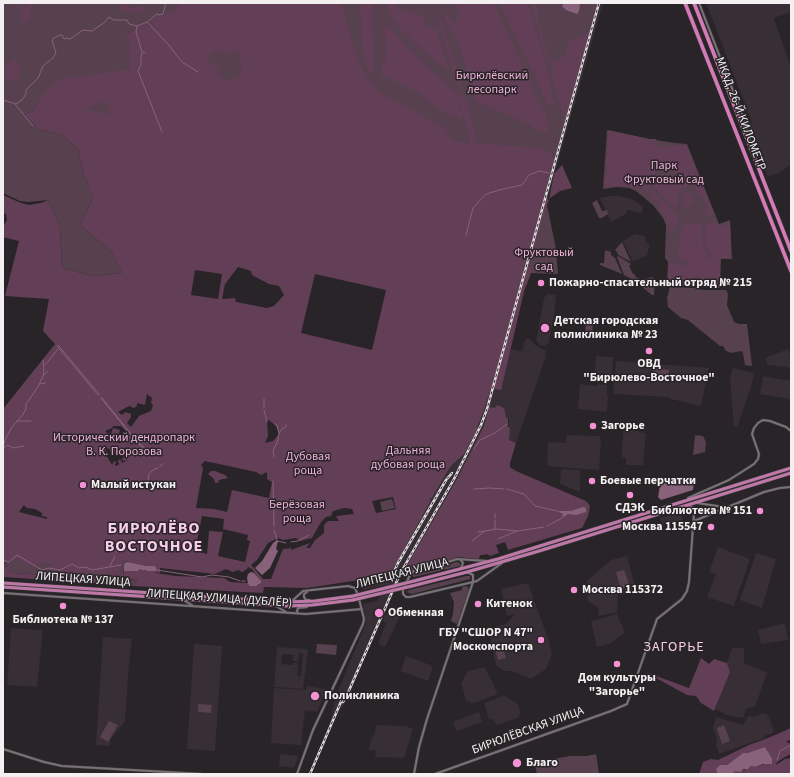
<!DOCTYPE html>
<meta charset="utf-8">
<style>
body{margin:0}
#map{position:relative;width:794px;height:777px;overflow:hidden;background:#292427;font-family:"Source Sans 3",sans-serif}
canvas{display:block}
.frame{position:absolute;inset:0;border:4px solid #f4f0f2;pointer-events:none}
</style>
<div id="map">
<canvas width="794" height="777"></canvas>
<div class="frame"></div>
</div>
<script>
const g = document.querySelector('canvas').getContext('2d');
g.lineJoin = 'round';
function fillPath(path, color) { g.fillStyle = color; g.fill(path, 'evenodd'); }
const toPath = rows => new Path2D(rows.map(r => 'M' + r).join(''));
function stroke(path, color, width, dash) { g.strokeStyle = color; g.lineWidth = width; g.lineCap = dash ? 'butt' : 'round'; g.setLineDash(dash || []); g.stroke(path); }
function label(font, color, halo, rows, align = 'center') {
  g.font = font + ' "Source Sans 3",sans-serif'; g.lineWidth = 3; g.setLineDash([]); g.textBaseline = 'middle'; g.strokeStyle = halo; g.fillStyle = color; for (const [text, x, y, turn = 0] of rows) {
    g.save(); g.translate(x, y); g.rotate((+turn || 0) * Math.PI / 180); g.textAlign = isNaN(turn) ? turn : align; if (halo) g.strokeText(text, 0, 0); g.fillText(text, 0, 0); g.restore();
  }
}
fillPath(toPath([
 [598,3,603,3,494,388,501,389,511,349,522,351,526,338,531,340,535,345,546,351,545,359,516,443,509,440,509,420,495,408,489,407,484,426,458,477,402,574,345,704,339,711,333,724,330,722,336,696,366,623,363,604,377,601,385,585,364,590,364,588,361,589,359,580,391,573,431,501,430,499,432,498,450,467,463,455,483,413,491,387],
 [706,3,791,3,791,12,774,18,791,68,791,164,782,171,768,177,748,124,752,122],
 [610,196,618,196,629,198,637,202,643,207,642,213,627,210,626,214,611,222,600,198],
 [635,234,645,236,646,242,650,245,647,255,633,262,623,241],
 [548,294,556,295,554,315,549,343,545,346,540,345,536,341,544,298],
 [788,349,791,358,791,368,768,365,765,358],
 [596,356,613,357,612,379,594,380],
 [616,361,709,368,701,406,671,399,668,397,613,394],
 [733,368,754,373,752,384,737,427,734,426,731,392,730,377],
 [763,376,791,381,790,399,760,394],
 [580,384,597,386,598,384,607,385,607,396,608,396,607,412,578,409],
 [623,430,638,431,639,432,646,433,643,465,626,465,626,458,622,457,622,454],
 [567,435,600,436,601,440,599,470,547,466,548,442,566,443],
 [561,469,580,470,580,492,560,484],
 [676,514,682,517,683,520,662,525,660,518],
 [718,547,750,559,734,606,707,597,716,574,709,572],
 [756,553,776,559,762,608,740,600],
 [627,556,635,586,633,587,632,591,628,594,618,595,617,612,599,616,598,608,587,600,589,589,587,581,611,560],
 [528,583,549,641,552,654,546,669,531,679,512,671,505,671,496,665,488,628,506,624,515,614,507,616,501,589],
 [398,612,401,614,385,647,378,644,386,623,383,622,384,615],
 [617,614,625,633,611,643,597,647,591,621],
 [785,623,788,640,761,644,758,630],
 [11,628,43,630,37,687,7,685],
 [103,637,132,639,129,663,125,721,110,740,110,746,96,745],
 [194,644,222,646,215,751,187,749],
 [277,647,308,649,303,689,274,687],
 [299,653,303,653,301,677,297,676,298,663,293,663,293,665,281,664,282,654,294,655,293,661,298,662],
 [732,648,744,648,744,663,767,673,755,707,747,708,743,718,727,715,715,709,730,672,727,663],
 [406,656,433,666,428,681,401,671],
 [485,667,498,694,472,704,466,700,461,683,468,671],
 [306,686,327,689,317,712,305,710,301,745,271,743,274,688,306,690],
 [503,696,505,696,518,704,521,713,518,718,497,725,493,719,489,720,484,703],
 [479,712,482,722,456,731,453,722],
 [763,713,768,715,773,728,773,733,764,736,765,738,719,754,716,746,717,740,713,727,716,717,743,725,749,715,752,717],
 [376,725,406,726,413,729,404,758,375,757,376,750,369,750,371,739,375,734],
 [280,754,298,756,294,768,279,766]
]), '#382e35');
fillPath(toPath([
 [3,3,598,3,544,197,549,200,547,205,556,249,558,274,531,273,524,291,501,390,491,388,478,425,531,215,145,131,34,111,24,114,38,129,62,135,78,149,83,172,93,198,80,225,111,251,122,273,93,276,62,268,60,226,48,200,28,202,20,201,3,193],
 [607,130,649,139,675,143,687,144,719,224,730,220,732,259,721,259,720,286,667,283,668,262,665,258,666,225,663,218,653,205,636,191,629,188,617,187,603,189],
 [597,200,602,211,607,210,608,214,602,218,599,218,592,203],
 [622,242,631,262,618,255,617,252,615,250],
 [605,250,611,252,611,255,615,258,622,274,600,265,600,263,604,263],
 [618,256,631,264,629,266,633,274,634,274,636,277,640,279,645,279,652,277,655,280,654,295,652,295,633,280,624,275,617,257],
 [670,287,694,288,703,290,726,290,728,294,727,305,734,322,739,324,747,324,752,366,745,365,743,353,741,351,731,353,726,351,723,346,720,346,694,325,688,320,681,318,668,307,667,298],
 [586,321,593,321,592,336,585,336],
 [653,368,669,370,668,379,652,377],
 [695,435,703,436,706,442,705,452,693,455],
 [392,499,395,508,382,511,380,502],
 [3,556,51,564,125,561,127,562,125,563,124,565,123,578,139,581,134,583,133,586,109,584,111,582,118,580,50,572,43,575,14,573,10,572,9,567,3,566,3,564,6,564],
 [456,562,460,563,460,566,414,577,412,576,414,574,436,570],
 [624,570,630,586,621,589,616,572],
 [466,576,470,576,470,579,412,594,406,592,409,590],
 [466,586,468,587,469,590,457,624,451,621,453,614,454,602,450,593,462,590,462,587],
 [502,643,506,658,498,660,494,645],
 [317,644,337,645,336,655,316,653],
 [198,704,212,705,211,713,198,712],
 [109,721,118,725,108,742,100,737],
 [724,725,730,741,722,744,717,728],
 [596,754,599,774,537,774,533,758,535,758,537,762,570,756,587,756]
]), '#57414f');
fillPath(toPath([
 [28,3,33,3,30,14,30,19,26,23,22,20,19,10,21,5,25,4,23,7,24,9,25,9],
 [182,3,341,3,357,57,366,76,379,92,444,128,453,141,471,143,458,94,466,100,476,136,472,143,542,148,555,158,544,197,548,199,529,267,534,271,535,273,531,273,524,291,501,390,491,388,483,413,477,427,478,428,464,454,450,467,432,498,430,499,431,501,429,504,391,573,353,581,307,588,264,587,263,593,133,586,133,583,137,582,138,581,123,576,124,570,124,571,138,571,140,569,142,569,142,571,149,570,125,561,122,561,118,581,111,582,109,584,3,577,3,566,9,567,10,572,14,573,43,575,50,572,53,569,52,565,45,563,32,566,24,564,19,559,14,558,3,564,3,409,55,344,43,331,49,299,5,296,19,241,3,237,3,226,7,220,6,214,3,213,3,195,21,203,29,205,41,203,48,200,60,226,62,268,93,276,122,273,111,251,80,225,93,198,83,172,78,149,62,135,38,129,24,114,34,111,40,98,57,80,130,69,129,48,130,44,126,34,135,31,139,26,146,24,150,27,152,20,174,11],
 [219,50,223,54,239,52,242,67,241,67,241,74,238,77,228,80,223,79,217,71,220,68,210,63,207,58,211,53],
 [102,101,109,105,108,116,98,111,83,111,92,107],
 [238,267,251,271,252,275,269,284,279,286,284,295,274,306,267,308,236,302,235,298,222,299,225,284],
 [195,270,222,274,218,299,191,295],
 [315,274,386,290,372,350,301,333],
 [147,394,152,398,151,403,153,405,151,411,139,416,131,427,127,423,131,417,131,414,125,412,122,415,118,412,129,406,134,408,137,406,137,403,145,405],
 [269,420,276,426,279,434,273,441,265,443,268,436,267,421],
 [113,426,121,426,127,432,124,435,127,437,124,436,120,441,120,443,118,443,111,437,112,436,118,437,120,430,113,428,111,434,107,433,105,431,112,428],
 [106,448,110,449,110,451,114,452,115,454,118,451,122,456,127,455,127,458,126,456,122,458,123,461,128,460,122,463,120,459,118,461,119,464,121,463,116,466,115,465,116,462,114,461,112,465,105,453],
 [205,461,256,472,261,475,267,472,267,479,272,482,269,498,232,490,227,512,214,509,196,508,203,468,201,465],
 [393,497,396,509,376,513,372,501],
 [24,505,27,508,35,509,42,513,42,516,47,517,47,519,19,512],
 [344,508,352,509,354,514,336,516,339,521,328,521,324,525,324,533,315,540,310,548,306,548,310,543,291,550,291,548,283,549,271,579,263,579,251,565,257,560,268,543,278,538,283,540,296,538,300,541,312,538,321,522,326,517,331,516,333,511],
 [202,516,224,519,223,529,248,535,247,540,250,541,245,562,218,556,223,532,209,531,207,554,195,551],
 [248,567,252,569,261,583,258,585,250,586,248,583,230,582,224,578,176,576,156,573,155,572,160,573,160,568,215,574,226,569,233,572,238,570,242,572,247,569],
 [360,3,372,3,374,73,367,68,362,49],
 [387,3,397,3,397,6,405,12,409,10,423,16,425,25,437,31,449,71,427,54,399,27,388,11],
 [454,3,494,3,535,95,547,116,548,134,533,128,531,125,478,102,475,99,459,45,444,17,446,13,454,25,460,12],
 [500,3,527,3,545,60,554,104,548,104],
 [530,3,537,3,537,16,549,59,547,59],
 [121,4,125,4,128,7,135,8,142,6,144,9,144,11,140,12,130,13,122,11,120,9],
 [438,19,442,21,463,89,457,84],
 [387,26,428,68,457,93,463,120,441,111,419,93,380,74,387,55,384,29],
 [591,31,566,117,564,116,562,112,552,76,552,63,565,56,569,42],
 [14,59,19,65,21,70,19,78,12,81,3,77,3,71,4,71,6,67],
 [608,130,649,139,656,139,657,142,655,143,639,139,661,147,686,145,714,213,711,216,708,216,705,201,698,193,692,181,687,177,680,177,671,168,668,167,659,171,649,180,649,190,646,190,641,187,632,188,630,186,605,187,605,176,608,171,606,162,608,147],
 [562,165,572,188,560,191,549,199,554,174],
 [667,175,682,181,685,181,687,182,689,185,687,187,680,188,679,190,676,208,655,188,655,183,660,176],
 [652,191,673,210,677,216,678,222,670,232,666,217,661,211,661,204,652,197],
 [685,191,690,194,693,201,686,209,683,208,684,199,683,195],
 [714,222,719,227,722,227,730,223,731,258,720,258,720,288,673,285,670,284,668,281,669,263,685,266,690,263,688,261,679,260,678,254,680,236,682,236,681,228,686,223,700,224,702,226,701,232,703,240,703,245,708,259,712,258,705,244,705,232,708,224],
 [497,405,504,408,506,417,508,419,508,427,510,428,509,440,516,443,510,463,510,467,516,471,586,501,590,506,588,516,582,528,508,550,505,542,496,545,499,553,490,556,487,554,483,555,480,555,479,559,457,557,438,565,411,571,407,575,402,574,458,477,484,426,489,407,495,408],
 [211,471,215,471,225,475,228,478,219,480,218,483,215,483,214,479,208,474],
 [701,658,709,664,714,659,727,663,730,672,714,711,701,703,696,696,687,695,645,672,689,688],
 [791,728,791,739,786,742,791,744,791,754,785,757,777,762,776,765,785,759,791,758,791,774,731,774,736,771,747,770,751,766,755,767,772,762,772,758,765,747,747,753,743,753,727,765,716,769,717,774,699,774,703,762,711,759,718,760,749,745,768,738]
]), '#623f56');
fillPath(toPath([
 [564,3,580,3,579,11,577,14,566,10,562,6],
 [661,480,694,482,693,490,661,500,658,497],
 [583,507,586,508,586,512,576,515,568,514,562,518,563,514,557,511,571,511],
 [277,540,278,541,276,549,278,551,270,568,262,575,255,568,262,561,273,543],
 [127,562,146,566,155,566,157,570,155,571,147,571,145,570,144,571,140,569,138,571,124,571,124,565,125,563],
 [251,572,254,573,261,581,261,583,256,586,250,586,248,584,247,578,248,574],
 [765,747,772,758,772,764,763,764,755,767,751,766,747,770,744,769,740,772,736,771,731,774,717,774,716,769,720,765,727,765,743,753,747,753]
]), '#88627b');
stroke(toPath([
 [148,23,168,44,182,62,198,72],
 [137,26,136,32,142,52,145,53],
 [141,58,142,53],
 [141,59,141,64,138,71,162,132],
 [3,100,16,104,22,100,26,94,26,90,38,78,43,66,53,58,56,53,52,40,54,38,60,35,62,35,64,39,67,38,70,39,83,30,92,31,105,22,109,17,114,20,127,20,129,24,137,26,147,22,157,14,159,15,163,14,166,3],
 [15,104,33,126],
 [466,235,473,208,486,194,503,189,522,185,529,175,539,171,549,173],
 [58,345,100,395],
 [57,346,98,395],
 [45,365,58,349],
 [44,375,48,371],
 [40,384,45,383],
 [101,398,127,430],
 [102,398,127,429],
 [264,399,264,408],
 [264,410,267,422],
 [17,421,31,421],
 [275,424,277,425,279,433],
 [286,427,286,425],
 [128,430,144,448],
 [128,431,143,449],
 [3,447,6,438,12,427,22,416,26,409,26,404,38,387,43,376,44,369,43,360],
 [3,448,8,445,13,448,24,446],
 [474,449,480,440,495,433,507,424],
 [274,457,273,451,278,440,279,433,283,428,285,428],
 [160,466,163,464],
 [273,481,274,526],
 [147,484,152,485],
 [146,485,148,481,149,474,154,469,158,468],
 [474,489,490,488,504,489],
 [507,489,524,494,535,506,557,511],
 [495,518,495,514],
 [495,520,495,529],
 [547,526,562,518],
 [274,530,277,540],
 [478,532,485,531],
 [498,539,517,531,544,527],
 [277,541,286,543],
 [472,541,485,531,497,529,517,531],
 [291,542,298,541,309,535],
 [116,552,119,541],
 [3,560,9,562,17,555,42,570,49,568,60,570,72,564,79,568,86,567,92,570,121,565],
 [110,566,115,556],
 [157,570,202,577,212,575,229,577,240,581],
 [242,581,245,581],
 [777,760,780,751,791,745]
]), '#88627b', 1);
const tertiary = toPath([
 [699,3,746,124,750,142],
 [688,498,729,480,754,464,758,459,759,454,752,434,754,428,758,423,763,420,770,421,786,427,791,431],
 [697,503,724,507],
 [694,521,764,492,780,488,791,487],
 [460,559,463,563,461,568],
 [487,561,457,559,433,567,414,571,410,575,403,589,403,594,406,597,410,597,473,582,477,581,502,563],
 [307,592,304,594,304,597,306,600,309,600],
 [3,593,306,614,362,609],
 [183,600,192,605],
 [292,601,303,591,348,586,355,588,358,595],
 [276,606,286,612],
 [298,613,297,611,298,608,307,607],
 [3,749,44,762,62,766,202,774],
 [297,774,313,730,363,624,364,619,359,599],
 [414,774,419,747,427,719,473,582,473,575,467,572],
 [435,774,611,711,627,704,657,619,682,599,687,591,689,582,694,513,692,507,688,506]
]);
const primary = toPath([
 [414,581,498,559,791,468],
 [3,583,287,602,315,601,353,596],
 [412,586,467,572,539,551,791,473],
 [3,587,287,606,312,605,353,600]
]);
const trunk = toPath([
 [685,3,791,271],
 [694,3,791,251]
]);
stroke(tertiary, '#443f42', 3);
stroke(primary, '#443f42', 4);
stroke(trunk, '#443f42', 4.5);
stroke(tertiary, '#787276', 2);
stroke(primary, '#be78a8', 3);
stroke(trunk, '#d57ab9', 3.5);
const rail = toPath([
 [391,578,398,563,446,480,452,473],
 [343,702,347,695,400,574,454,479,481,425,487,409,599,3],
 [310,774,343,697]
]);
stroke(rail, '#dfdbdd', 2.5);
stroke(rail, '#292427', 1, [3]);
const primaryBridge = toPath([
 [353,596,414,581],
 [353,600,412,586]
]);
stroke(primaryBridge, '#443f42', 4, []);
stroke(primaryBridge, '#be78a8', 3);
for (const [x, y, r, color] of [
 [541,283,4,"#f491d4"],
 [545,328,5,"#f491d4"],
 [649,351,4,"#f491d4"],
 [593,426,4,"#f491d4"],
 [592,481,4,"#f491d4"],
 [83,485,4,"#f491d4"],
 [630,495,4,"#f491d4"],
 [760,511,4,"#f491d4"],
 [711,527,4,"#f491d4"],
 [574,590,4,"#f491d4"],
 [478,604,4,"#f491d4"],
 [63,606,4,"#f491d4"],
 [379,613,5,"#f491d4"],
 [541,640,4,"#f491d4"],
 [617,664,4,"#f491d4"],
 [315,696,5,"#f491d4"],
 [517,763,5,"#f491d4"]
]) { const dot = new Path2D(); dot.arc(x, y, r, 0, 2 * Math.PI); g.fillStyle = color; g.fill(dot); stroke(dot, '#292427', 1.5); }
label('12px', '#efb0d9', '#292427', [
 ["Бирюлёвский",492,76],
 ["лесопарк",492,90],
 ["Парк",664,166],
 ["Фруктовый сад",664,180],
 ["Фруктовый",544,253],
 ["сад",544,267],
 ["Исторический дендропарк",124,438],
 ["В. К. Порозова",124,452],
 ["Дальняя",408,451],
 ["дубовая роща",408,465],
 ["Дубовая",308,457],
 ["роща",308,471],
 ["Берёзовая",297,505],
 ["роща",297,519]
]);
label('12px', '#f4f0f2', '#292427', [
 ["МКАД, 26-Й КИЛОМЕТР",740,114,69],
 ["ЛИПЕЦКАЯ УЛИЦА",402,574,-14],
 ["ЛИПЕЦКАЯ УЛИЦА",83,580,4],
 ["ЛИПЕЦКАЯ УЛИЦА (ДУБЛЁР)",219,599,4],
 ["БИРЮЛЁВСКАЯ УЛИЦА",528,731,-20]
]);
label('bold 12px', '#f4f0f2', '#292427', [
 ["Пожарно-спасательный отряд № 215",549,283],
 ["Детская городская",554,321],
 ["поликлиника № 23",554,335],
 ["ОВД",649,364,"center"],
 ["\"Бирюлево-Восточное\"",649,378,"center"],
 ["Загорье",601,426],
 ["Боевые перчатки",600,481],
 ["Малый истукан",91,485],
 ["СДЭК",630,508,"center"],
 ["Библиотека № 151",752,511,"right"],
 ["Москва 115547",703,527,"right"],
 ["Москва 115372",582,590],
 ["Китенок",486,604],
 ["Обменная",388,613],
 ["Библиотека № 137",63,620,"center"],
 ["ГБУ \"СШОР N 47\"",533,633,"right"],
 ["Москомспорта",533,647,"right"],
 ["Дом культуры",617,678,"center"],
 ["\"Загорье\"",617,692,"center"],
 ["Поликлиника",324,696],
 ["Благо",526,763]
], 'left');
g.letterSpacing = '1px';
label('14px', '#f8cde9', '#292427', [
 ["ЗАГОРЬЕ",674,648]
]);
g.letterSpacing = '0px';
g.letterSpacing = '1px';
label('bold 16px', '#f8cde9', '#292427', [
 ["БИРЮЛЁВО",154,529],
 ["ВОСТОЧНОЕ",154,547]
]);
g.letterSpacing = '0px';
</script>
